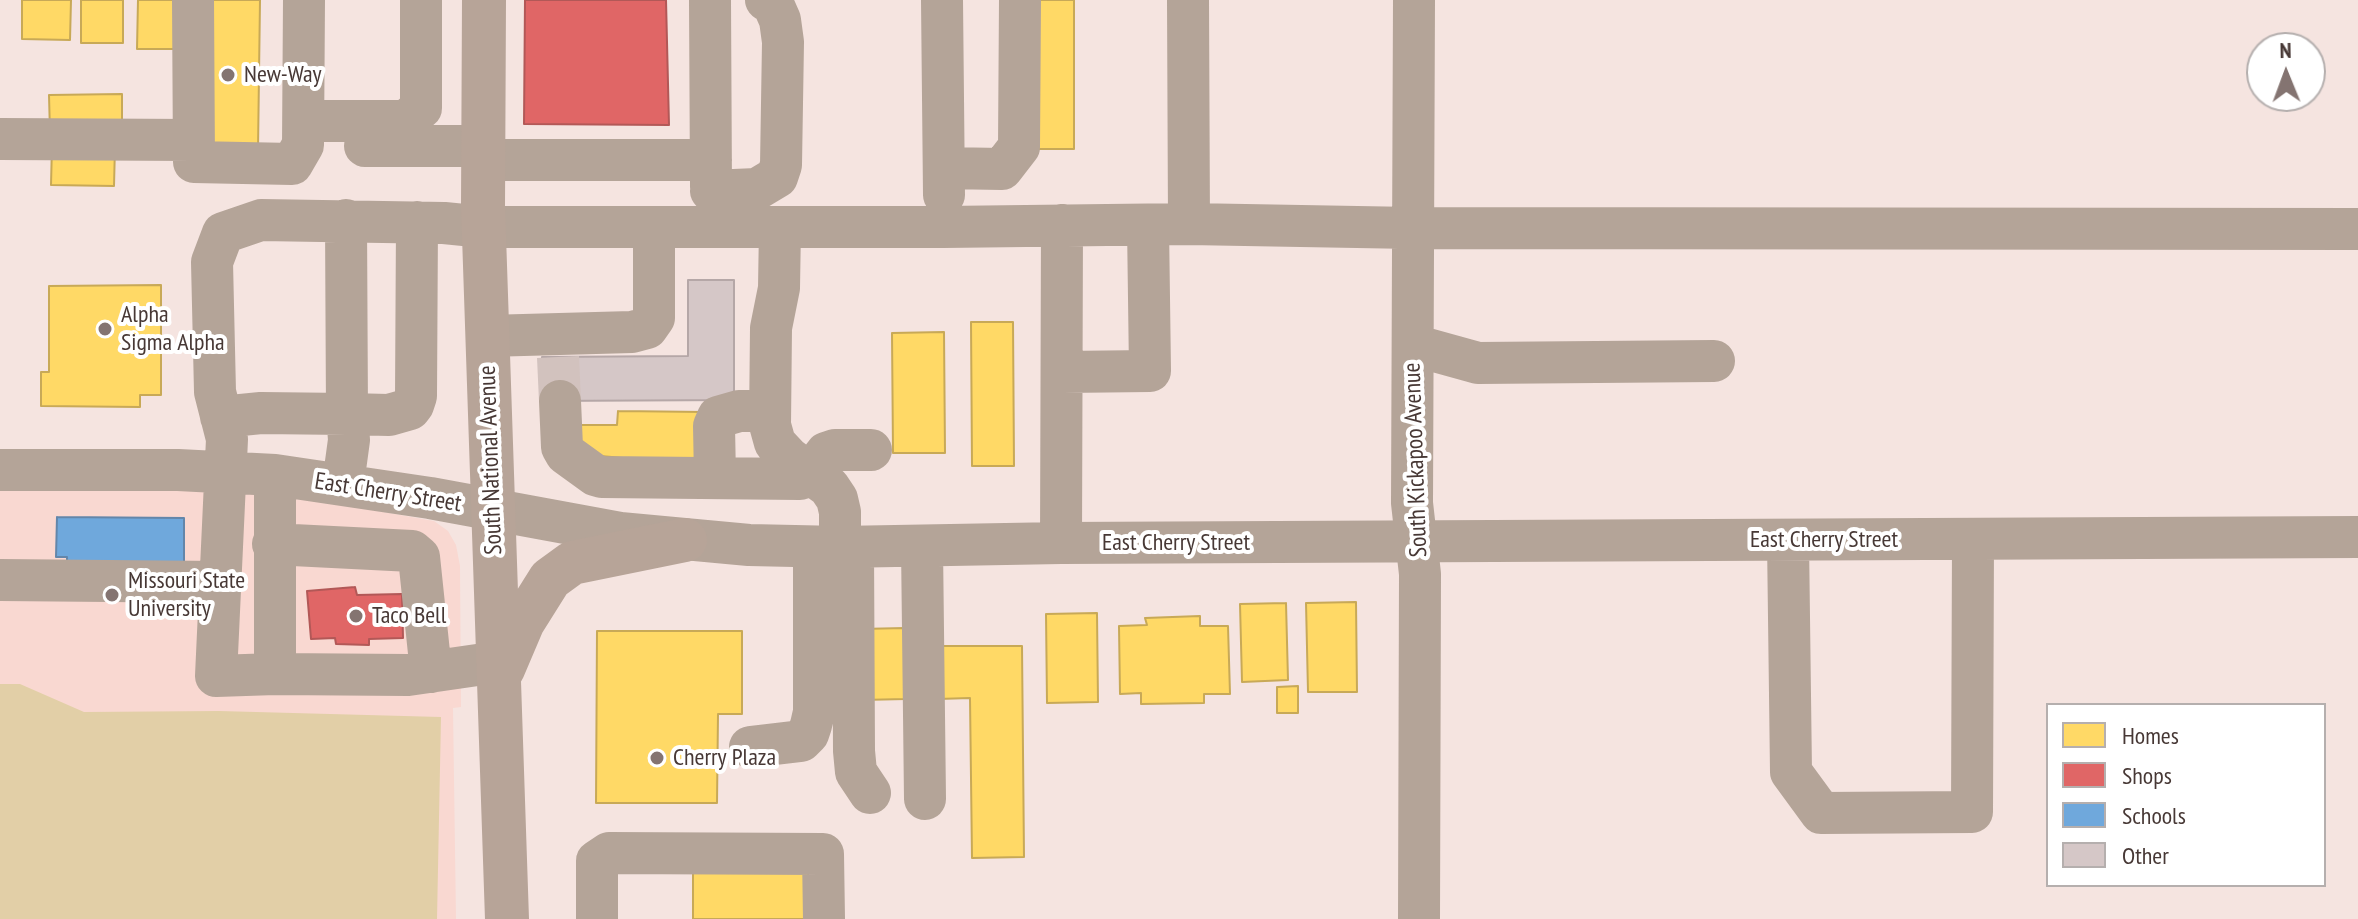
<!DOCTYPE html>
<style>
body{margin:0}
#map{position:relative;width:2358px;height:919px;overflow:hidden;background:#f5e4e0;font-family:"PT Sans Narrow",sans-serif}
canvas{display:block}
.legend{position:absolute;left:2046px;top:703px;width:280px;height:184px;box-sizing:border-box;background:#fff;border:2px solid #b5afae;margin:0;padding:10px 14px;list-style:none;font-size:24px;color:#473835}
.legend li{display:flex;align-items:center;gap:16px;height:40px}
.legend b{width:40px;border:2px solid #b5afae}
.north{position:absolute;left:2246px;top:32px;width:80px;height:80px;box-sizing:border-box;background:#fff;border:2px solid #b5afae;border-radius:50%;rotate:359deg;font-size:22px;font-weight:700;line-height:32px;text-align:center;color:#473835}
.north::after{content:'';display:block;margin:auto;width:28px;height:36px;background:#847471;clip-path:polygon(50% 0,100% 100%,50% 72%,0 100%)}
</style>
<div id="map">
<canvas width="2358" height="919"></canvas>
<ul class="legend">
<li><b style="height:22px;background:#ffd966"></b>Homes</li>
<li><b style="height:22px;background:#e06666"></b>Shops</li>
<li><b style="height:22px;background:#6fa8dc"></b>Schools</li>
<li><b style="height:22px;background:#d5c7c7"></b>Other</li>
</ul>
<div class="north">N</div>
</div>
<script>
const g = document.querySelector('canvas').getContext('2d');
g.lineJoin = 'round';
function fillPath(path, color) { g.fillStyle = color; g.fill(path, 'evenodd'); }
const toPath = rows => new Path2D(rows.map(r => 'M' + r).join(''));
function stroke(path, color, width, dash) { g.strokeStyle = color; g.lineWidth = width; g.lineCap = dash ? 'butt' : 'round'; g.setLineDash(dash || []); g.stroke(path); }
function label(font, color, halo, rows, align = 'center') {
  g.font = font + ' "PT Sans Narrow",sans-serif'; g.lineWidth = 8; g.setLineDash([]); g.textBaseline = 'middle'; g.strokeStyle = halo; g.fillStyle = color; for (const [text, x, y, turn = 0] of rows) {
    g.save(); g.translate(x, y); g.rotate((+turn || 0) * Math.PI / 180); g.textAlign = isNaN(turn) ? turn : align; if (halo) g.strokeText(text, 0, 0); g.fillText(text, 0, 0); g.restore();
  }
}
fillPath(toPath([
 [228,484,434,521,448,531,456,545,460,566,461,707,453,708,456,919,0,919,0,486]
]), '#f9d8d1');
fillPath(toPath([
 [0,684,20,684,84,712,219,711,441,717,437,919,0,919]
]), '#e2cfa7');
const homes = toPath([
 [22,0,71,0,70,40,22,39,22,0],
 [81,0,123,0,123,43,81,43,81,0],
 [138,0,182,0,182,49,137,49,138,0],
 [198,0,260,0,258,150,197,149,198,0],
 [1026,0,1074,0,1074,149,1026,149,1026,0],
 [122,94,122,132,50,133,49,95,122,94],
 [52,145,115,146,114,186,51,185,52,145],
 [161,285,161,395,140,395,140,407,41,406,41,372,49,372,49,286,161,285],
 [971,322,1013,322,1014,466,972,466,971,322],
 [944,332,945,453,893,453,892,333,944,332],
 [618,411,704,412,705,465,577,454,577,425,617,425,618,411],
 [1356,602,1357,692,1308,692,1306,603,1356,602],
 [1286,603,1288,680,1242,682,1240,604,1286,603],
 [1097,613,1098,702,1047,703,1046,614,1097,613],
 [1200,616,1200,626,1228,626,1230,694,1204,694,1204,703,1141,704,1141,693,1120,694,1119,626,1147,625,1145,618,1200,616],
 [905,628,906,699,861,700,860,629,905,628],
 [597,631,742,631,742,714,718,714,717,803,596,803,597,631],
 [937,646,1022,646,1024,857,972,858,970,698,938,699,937,646],
 [1298,686,1298,713,1277,713,1277,687,1298,686],
 [808,871,809,919,693,919,693,872,808,871]
]);
fillPath(homes, '#ffd966');
stroke(homes, '#c8a957', 2);
const shops = toPath([
 [525,0,666,0,669,125,524,124,525,0],
 [355,587,357,595,402,594,403,638,369,639,369,645,336,644,335,638,311,639,307,591,355,587]
]);
fillPath(shops, '#e06666');
stroke(shops, '#b25857', 2);
const schools = toPath([
 [57,517,184,518,184,567,67,566,67,557,56,557,57,517]
]);
fillPath(schools, '#6fa8dc');
stroke(schools, '#6386aa', 2);
const building = toPath([
 [688,280,734,280,734,400,542,401,542,357,688,356,688,280]
]);
fillPath(building, '#d5c7c7');
stroke(building, '#b5a7a7', 2);
stroke(toPath([
 [558,357,560,401]
]), '#d2c2be', 42, [42, 21]);
stroke(toPath([
 [193,0,194,162,292,164,303,145,304,0],
 [710,0,711,187],
 [942,0,944,195],
 [1188,0,1189,224],
 [1414,0,1412,503,1420,574,1419,919],
 [304,121,406,121,421,108,421,0],
 [0,139,193,140],
 [365,146,484,146],
 [484,160,711,160],
 [944,168,1002,169,1019,147,1020,0],
 [711,191,757,189,777,177,781,165,783,42,780,20,773,4,766,0],
 [346,220,347,414,389,415,410,409,413,405,416,396,417,222],
 [780,227,779,288,771,328,770,425,775,443,789,458,829,487,837,499,840,512,840,547],
 [487,336,632,332,647,328,654,318,654,227],
 [1413,345,1478,363,1714,361],
 [1063,372,1150,371,1148,225],
 [560,401,562,447,566,454,595,475,602,477,800,479,809,475,826,453,835,450,871,450],
 [221,417,261,413,347,414,349,440,343,484],
 [0,470,178,470,275,475,430,498,620,533,749,545,840,547,1061,543,2358,537],
 [275,475,275,674,408,675,498,662],
 [715,478,714,426,718,417,739,411,770,411],
 [1788,540,1791,772,1821,813,1972,812,1973,540],
 [1061,543,1062,225],
 [273,544,412,551,419,557,431,672],
 [922,546,925,799],
 [853,547,854,751,856,772,870,793],
 [0,580,219,582],
 [275,674,216,676,227,439,215,392,212,262,223,233,261,220,444,223,484,227,944,227,1189,224,1413,228,2358,229],
 [750,747,801,741,808,734,811,725,814,712,814,547],
 [597,919,597,861,609,853,823,854,824,919]
]), '#b4a498', 42);
stroke(toPath([
 [484,0,483,206,507,919],
 [503,669,523,622,550,579,572,563,685,540]
]), '#b7a498', 44);
for (const [x, y, r, color] of [
 [228,75,8,"#847471"],
 [105,329,8,"#847471"],
 [112,595,8,"#847471"],
 [356,616,8,"#847471"],
 [657,758,8,"#847471"]
]) { const dot = new Path2D(); dot.arc(x, y, r, 0, 2 * Math.PI); g.fillStyle = color; g.fill(dot); stroke(dot, '#fff', 3); }
label('24px', '#473835', '#fff', [
 ["New-Way",244,75],
 ["Alpha",121,315],
 ["Sigma Alpha",121,343],
 ["Missouri State",128,581],
 ["University",128,609],
 ["Taco Bell",372,616],
 ["Cherry Plaza",673,758]
], 'left');
label('24px', '#473835', '#fff', [
 ["South National Avenue",491,460,-92],
 ["South Kickapoo Avenue",1416,460,-92],
 ["East Cherry Street",388,493,9],
 ["East Cherry Street",1824,540],
 ["East Cherry Street",1176,543]
]);
</script>
